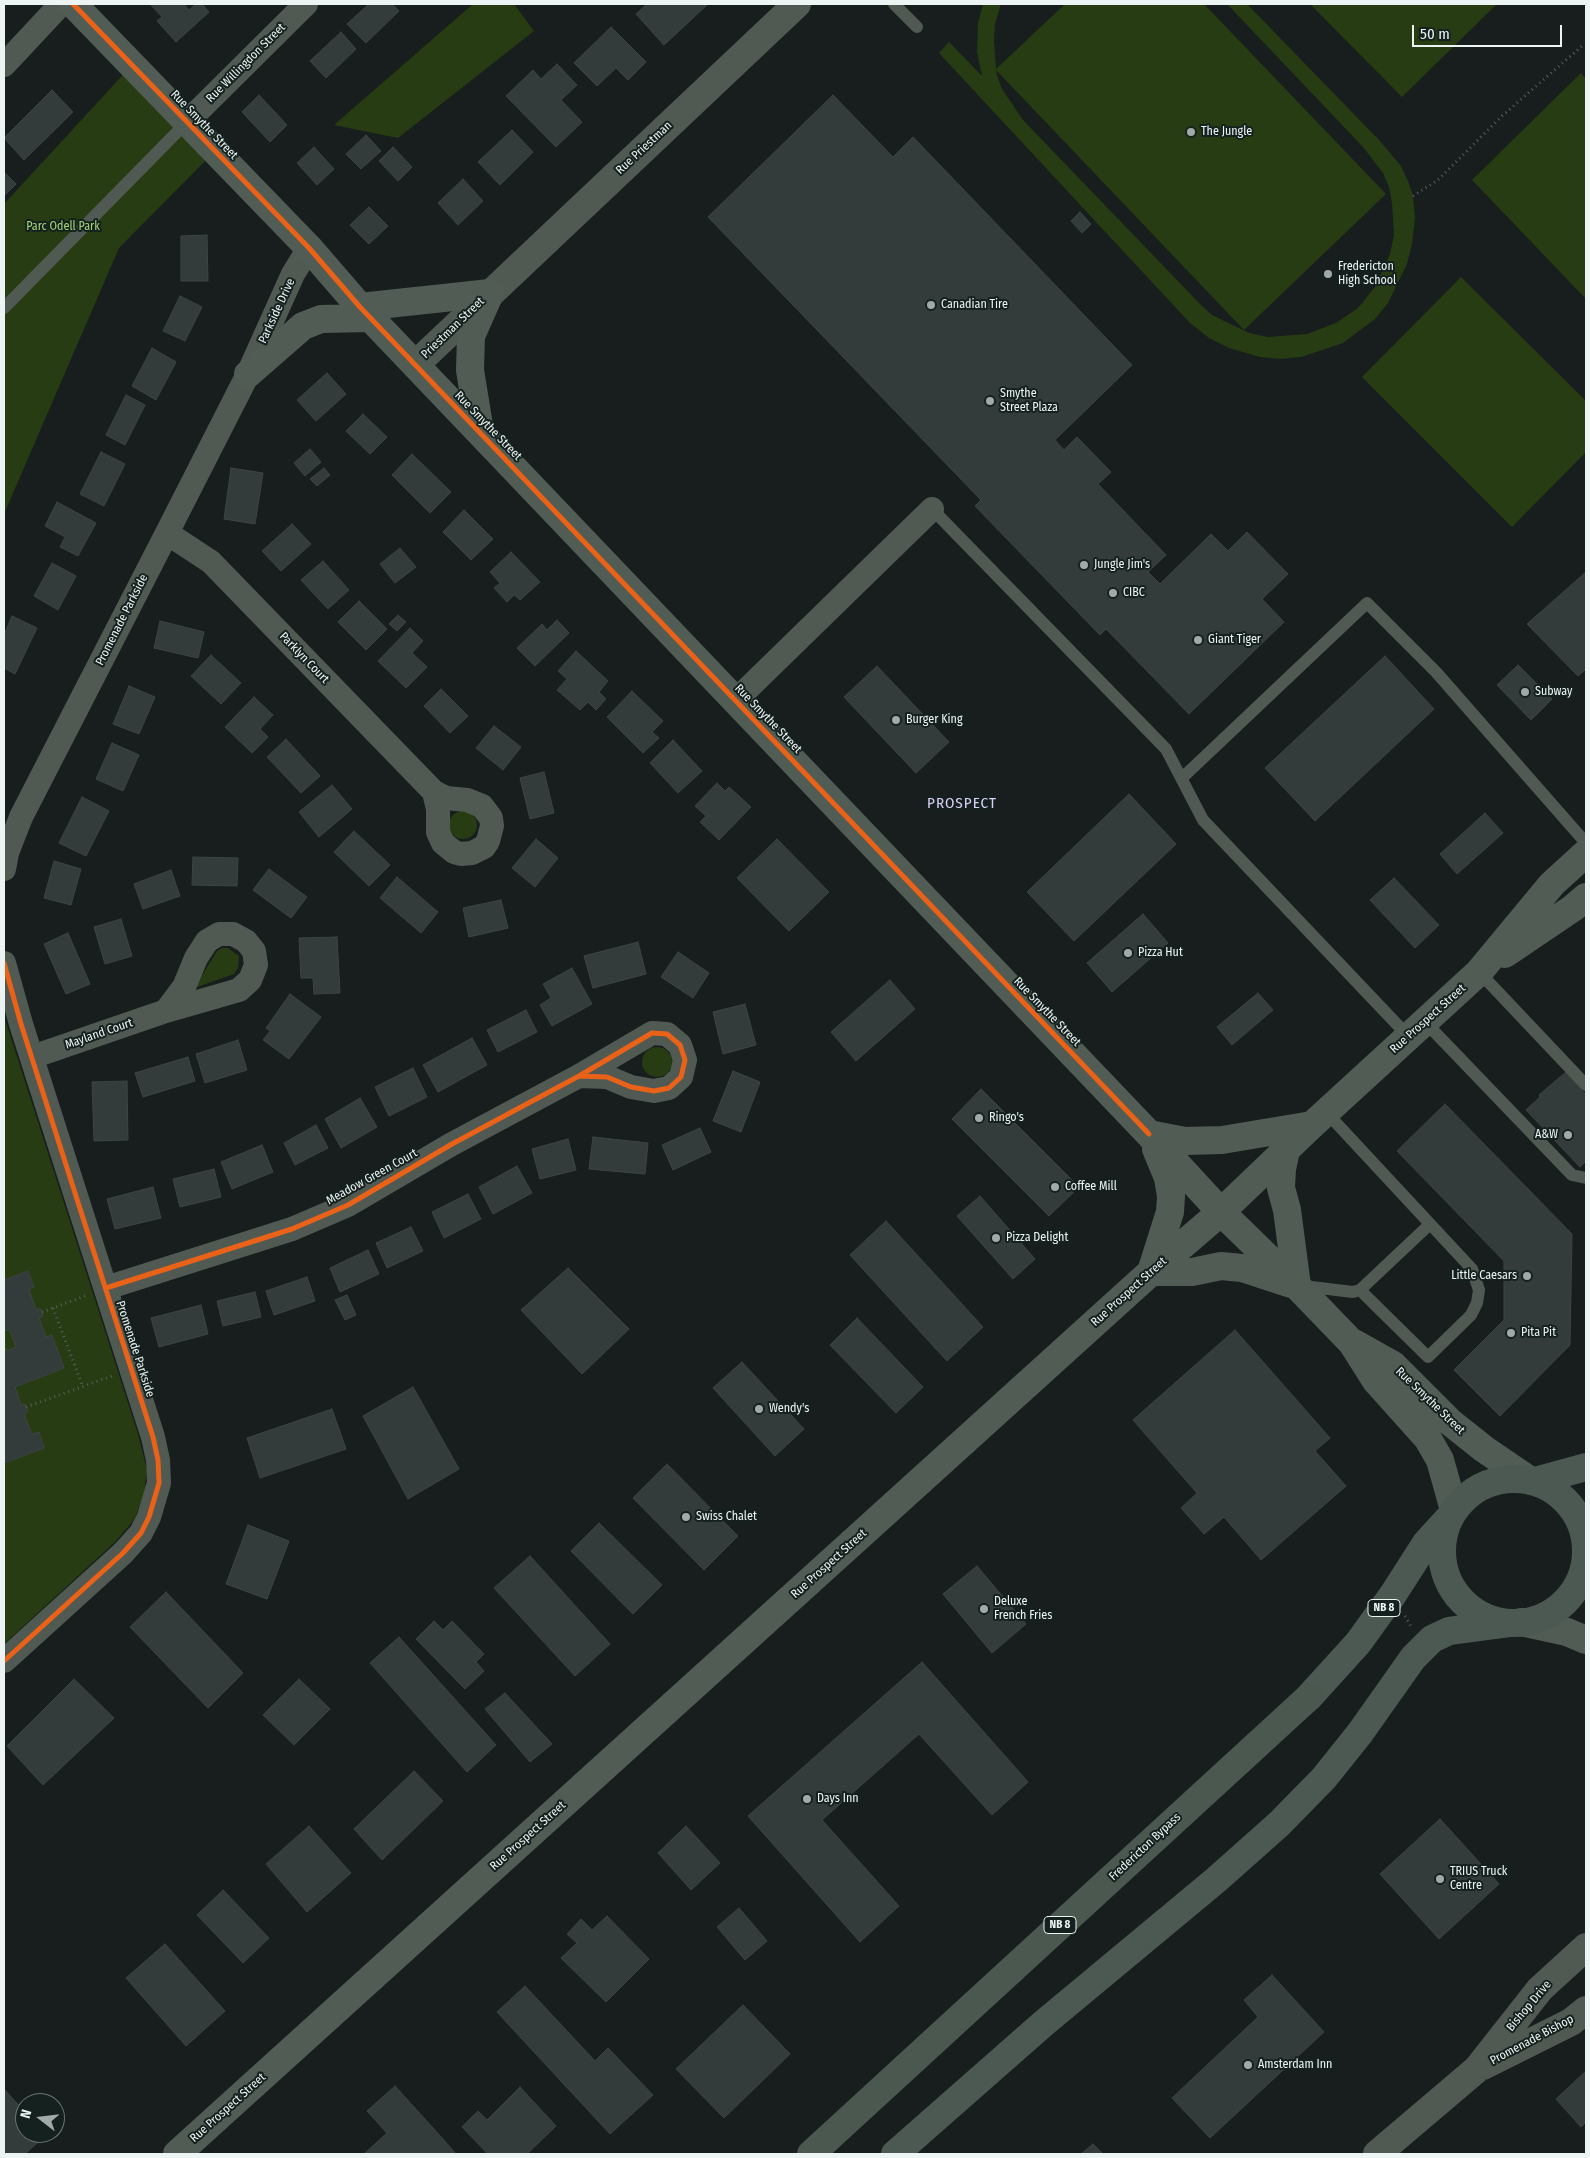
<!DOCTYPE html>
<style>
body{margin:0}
#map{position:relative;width:1590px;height:2158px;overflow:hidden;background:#171e1d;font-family:"Fira Sans Condensed",sans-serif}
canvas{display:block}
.frame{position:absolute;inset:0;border:5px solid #ecf5f3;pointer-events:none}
.north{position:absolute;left:15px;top:2093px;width:50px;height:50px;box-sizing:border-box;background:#14211e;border:1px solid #6a7673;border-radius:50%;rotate:286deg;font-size:14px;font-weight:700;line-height:20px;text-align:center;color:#ecf5f3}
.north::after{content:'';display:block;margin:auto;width:18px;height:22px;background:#a1aaa8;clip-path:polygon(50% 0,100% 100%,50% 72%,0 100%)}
.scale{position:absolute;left:1412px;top:25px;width:150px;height:22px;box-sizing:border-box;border:2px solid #ecf5f3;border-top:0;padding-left:6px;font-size:15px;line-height:18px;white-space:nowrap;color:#ecf5f3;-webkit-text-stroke:4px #14211e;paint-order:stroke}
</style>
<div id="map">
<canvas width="1590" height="2158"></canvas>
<div class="frame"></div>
<div class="north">N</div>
<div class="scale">50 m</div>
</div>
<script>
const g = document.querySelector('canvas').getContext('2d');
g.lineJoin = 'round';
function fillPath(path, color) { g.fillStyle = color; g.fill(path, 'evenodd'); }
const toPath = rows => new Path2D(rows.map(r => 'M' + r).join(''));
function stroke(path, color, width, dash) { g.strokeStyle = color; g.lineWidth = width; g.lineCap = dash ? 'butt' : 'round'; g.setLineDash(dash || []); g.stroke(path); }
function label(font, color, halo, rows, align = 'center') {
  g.font = font + ' "Fira Sans Condensed",sans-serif'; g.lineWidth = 4; g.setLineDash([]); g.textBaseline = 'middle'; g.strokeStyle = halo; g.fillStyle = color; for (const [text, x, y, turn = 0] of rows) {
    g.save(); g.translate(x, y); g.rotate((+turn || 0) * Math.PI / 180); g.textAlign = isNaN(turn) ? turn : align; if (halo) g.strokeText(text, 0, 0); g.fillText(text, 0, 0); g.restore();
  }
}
fillPath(toPath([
 [473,4,514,4,534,31,398,138,334,125],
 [983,4,1001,4,995,24,994,40,996,69,1065,4,1204,4,1386,194,1244,330,996,70,997,75,1002,89,1023,120,1200,304,1212,315,1249,333,1268,337,1307,334,1336,323,1358,308,1375,287,1390,254,1394,235,1392,203,1389,187,1383,173,1363,147,1227,4,1247,4,1380,141,1401,166,1408,181,1413,196,1415,218,1412,244,1407,264,1388,303,1375,319,1343,343,1301,357,1280,359,1260,357,1229,348,1209,338,1189,322,939,53,949,42,982,76,977,52,978,23],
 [1310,4,1497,4,1402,97],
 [132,65,215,151,119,248,4,514,4,204],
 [1581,73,1586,79,1586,299,1472,180],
 [1461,277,1586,401,1586,452,1512,527,1362,377],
 '449 825a14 14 0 1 1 28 0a14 14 0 1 1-28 0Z',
 [222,948,228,948,239,956,238,968,234,974,197,987,196,985,217,951],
 [4,1016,138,1434,147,1470,144,1495,134,1520,115,1542,4,1644,4,1463,44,1448,39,1432,32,1434,24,1414,28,1412,21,1405,15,1387,64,1368,52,1336,46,1337,39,1318,43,1316,40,1308,36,1310,29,1289,34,1287,28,1271,4,1280],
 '642 1062a15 15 0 1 1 30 0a15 15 0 1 1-30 0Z',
 [4,1326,6,1330,9,1329,16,1347,4,1352]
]), '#273c12');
const building = toPath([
 [150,4,184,4,189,10,196,4,202,4,209,12,176,42,157,21,162,17,150,4],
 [369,4,392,4,399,11,366,43,347,24,369,4],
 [647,4,708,4,664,45,636,14,647,4],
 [611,27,646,62,628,80,616,68,597,86,574,63,611,27],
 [341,32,356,49,326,78,310,61,341,32],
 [557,64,577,85,561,100,582,122,556,147,506,96,533,70,541,79,557,64],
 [52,90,73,112,24,160,4,138,52,90],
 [259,95,287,125,270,142,242,112,259,95],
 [833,95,893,157,913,137,1132,365,1055,440,1064,450,1077,437,1111,472,1098,484,1166,555,1148,572,1160,584,1211,534,1228,551,1247,532,1288,574,1262,599,1284,622,1189,714,1106,629,1100,635,975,506,981,500,708,217,833,95],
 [512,130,533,152,500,185,478,162,512,130],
 [366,135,381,151,361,169,346,154,366,135],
 [314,147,334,169,317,185,297,163,314,147],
 [393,147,412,167,398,181,379,161,393,147],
 [4,172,16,184,4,196,4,172],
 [463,179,483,201,458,225,438,203,463,179],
 [369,207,388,226,369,244,350,225,369,207],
 [1080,212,1091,224,1082,233,1071,221,1080,212],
 [207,235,208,281,181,281,181,236,207,235],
 [180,296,202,307,185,341,163,331,180,296],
 [152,348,176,362,156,400,132,386,152,348],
 [327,373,346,394,316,421,297,400,327,373],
 [126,395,145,405,125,445,106,435,126,395],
 [363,414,387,437,370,454,346,431,363,414],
 [310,449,321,462,305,476,294,463,310,449],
 [101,452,125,464,104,506,80,494,101,452],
 [412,454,451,492,430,513,392,475,412,454],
 [231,468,263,473,255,524,224,519,231,468],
 [324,468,330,475,317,486,310,479,324,468],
 [57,502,96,523,78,556,60,547,65,537,45,526,57,502],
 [464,510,493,539,471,560,443,532,464,510],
 [292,524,311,544,281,571,262,551,292,524],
 [400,548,416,567,395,583,380,564,400,548],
 [511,552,540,582,520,600,514,595,507,602,494,588,500,583,490,572,511,552],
 [323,561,349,590,328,609,301,580,323,561],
 [52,563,76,576,58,610,34,596,52,563],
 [1586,572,1586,669,1578,676,1527,624,1586,572],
 [359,601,387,629,366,650,338,622,359,601],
 [398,615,406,622,397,631,389,624,398,615],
 [12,616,37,628,15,674,4,668,4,635,12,616],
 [557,620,569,633,535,666,517,648,542,624,547,630,557,620],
 [160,621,204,632,198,658,154,648,160,621],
 [410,628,423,641,412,653,427,667,406,688,378,661,410,628],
 [576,651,608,681,599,692,606,699,596,710,588,702,580,710,557,690,567,679,558,671,576,651],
 [211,655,241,683,221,704,191,676,211,655],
 [1385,656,1434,709,1315,821,1265,768,1385,656],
 [1518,665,1552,699,1531,720,1497,685,1518,665],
 [877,666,949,742,916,773,844,697,877,666],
 [129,686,155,697,139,734,113,724,129,686],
 [441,689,468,716,450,733,424,706,441,689],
 [632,691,663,721,652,732,659,738,643,753,607,717,632,691],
 [254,697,273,715,260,729,268,737,252,753,225,727,254,697],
 [494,726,521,747,503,770,476,748,494,726],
 [286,739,320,776,301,793,267,757,286,739],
 [673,740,702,771,678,793,650,763,673,740],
 [112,743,139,755,123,791,96,779,112,743],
 [544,772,554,813,530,819,520,778,544,772],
 [717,783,725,791,729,787,751,807,719,840,700,822,706,816,695,806,717,783],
 [332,785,352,809,319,837,299,812,332,785],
 [1129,794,1176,844,1074,941,1027,892,1129,794],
 [82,797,109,811,86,856,59,843,82,797],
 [1485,813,1503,833,1457,874,1440,854,1485,813],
 [354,831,390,865,369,886,334,852,354,831],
 [536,839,558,858,535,887,512,868,536,839],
 [777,839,829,892,789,931,737,878,777,839],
 [193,857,238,858,237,886,192,885,193,857],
 [54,861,81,869,71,905,44,898,54,861],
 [269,869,307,897,291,918,253,890,269,869],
 [171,870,180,896,143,909,134,884,171,870],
 [397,877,438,912,421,933,380,898,397,877],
 [1394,878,1439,925,1415,948,1370,900,1394,878],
 [501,900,508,928,469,937,463,908,501,900],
 [1143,914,1168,943,1112,992,1087,963,1143,914],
 [121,919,132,956,105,964,94,927,121,919],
 [68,933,90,984,66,994,44,944,68,933],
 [337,937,340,993,314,994,313,978,301,978,299,938,337,937],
 [638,942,646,974,593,988,584,956,638,942],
 [678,952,709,973,693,998,661,977,678,952],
 [572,968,592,1004,552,1026,540,1005,551,998,543,984,572,968],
 [890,980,915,1009,856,1061,831,1032,890,980],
 [1258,993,1273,1010,1232,1045,1217,1027,1258,993],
 [290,994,321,1017,289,1059,263,1040,270,1031,266,1028,290,994],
 [745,1004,756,1045,723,1054,713,1012,745,1004],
 [526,1010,537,1032,498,1052,487,1030,526,1010],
 [472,1038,487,1065,438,1092,423,1065,472,1038],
 [238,1040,247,1070,205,1083,196,1054,238,1040],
 [188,1057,195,1081,143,1097,135,1073,188,1057],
 [413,1068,427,1097,389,1116,375,1087,413,1068],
 [733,1071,760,1082,741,1132,713,1121,733,1071],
 [1566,1072,1586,1095,1586,1161,1580,1167,1526,1110,1540,1097,1539,1095,1566,1072],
 [127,1081,128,1140,94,1141,92,1082,127,1081],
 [981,1089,1079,1187,1049,1216,952,1119,981,1089],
 [360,1098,377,1127,341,1148,325,1119,360,1098],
 [1445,1104,1572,1234,1570,1345,1500,1416,1454,1370,1504,1320,1504,1261,1397,1151,1445,1104],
 [316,1125,328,1148,295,1165,284,1143,316,1125],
 [700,1128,711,1152,673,1170,662,1145,700,1128],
 [593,1137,648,1143,645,1174,589,1169,593,1137],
 [568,1139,576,1170,540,1179,532,1149,568,1139],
 [262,1145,273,1172,232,1189,221,1162,262,1145],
 [517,1166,532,1193,493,1214,479,1187,517,1166],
 [214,1169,221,1197,180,1207,173,1179,214,1169],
 [153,1187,161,1218,115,1229,107,1199,153,1187],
 [468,1194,481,1219,444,1238,432,1212,468,1194],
 [980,1196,1035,1259,1013,1279,957,1216,980,1196],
 [886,1221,983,1327,947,1361,850,1255,886,1221],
 [411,1227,423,1251,387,1268,376,1243,411,1227],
 [368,1250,379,1274,340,1292,330,1268,368,1250],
 [568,1268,629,1329,582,1374,521,1310,568,1268],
 [28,1271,34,1287,29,1289,36,1310,40,1308,43,1316,39,1318,46,1337,52,1335,64,1368,15,1387,21,1405,25,1404,28,1412,24,1414,32,1434,39,1432,44,1448,4,1463,4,1352,16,1347,9,1329,6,1331,4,1326,6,1321,4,1316,4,1280,28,1271],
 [307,1277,315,1301,274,1315,266,1291,307,1277],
 [255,1292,261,1317,223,1326,217,1301,255,1292],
 [347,1295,356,1315,345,1320,335,1300,347,1295],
 [201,1305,208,1334,159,1347,151,1318,201,1305],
 [857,1318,923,1387,896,1413,830,1345,857,1318],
 [1235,1330,1330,1438,1315,1451,1346,1486,1261,1560,1224,1517,1204,1534,1181,1508,1197,1493,1133,1420,1235,1330],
 [742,1362,804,1429,775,1456,713,1388,742,1362],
 [413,1387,459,1469,408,1499,363,1416,413,1387],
 [332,1409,346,1449,260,1478,247,1438,332,1409],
 [667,1464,738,1536,704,1570,633,1498,667,1464],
 [599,1523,662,1585,633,1614,571,1551,599,1523],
 [248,1525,289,1541,267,1599,226,1584,248,1525],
 [530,1556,610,1644,575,1676,494,1588,530,1556],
 [977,1566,1026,1624,992,1653,943,1594,977,1566],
 [166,1592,243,1673,208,1708,130,1627,166,1592],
 [434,1621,443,1630,452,1621,484,1654,476,1662,484,1671,465,1689,416,1639,434,1621],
 [399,1637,496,1745,467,1772,370,1663,399,1637],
 [922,1662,1028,1782,992,1815,919,1734,822,1820,899,1906,860,1942,748,1816,922,1662],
 [74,1679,114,1718,43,1785,7,1746,74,1679],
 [299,1679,330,1709,294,1745,263,1715,299,1679],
 [505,1693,552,1744,530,1762,485,1709,505,1693],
 [414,1771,443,1801,382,1860,354,1829,414,1771],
 [1440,1819,1499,1884,1439,1939,1380,1874,1440,1819],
 [309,1826,351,1873,307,1912,266,1864,309,1826],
 [686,1826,720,1863,691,1890,658,1853,686,1826],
 [223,1890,269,1938,243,1963,197,1915,223,1890],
 [739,1908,767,1941,745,1960,717,1927,739,1908],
 [607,1916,649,1959,606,2002,561,1958,577,1943,567,1934,581,1919,592,1930,607,1916],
 [165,1944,225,2011,186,2046,126,1978,165,1944],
 [1272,1975,1324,2032,1210,2138,1172,2098,1258,2017,1244,2000,1272,1975],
 [525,1986,595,2061,608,2048,653,2095,610,2134,497,2012,525,1986],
 [743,2005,790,2054,724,2118,676,2069,743,2005],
 [1586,2071,1586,2122,1581,2127,1556,2099,1586,2071],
 [395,2086,443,2139,456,2154,364,2154,387,2133,367,2111,395,2086],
 [520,2087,556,2126,527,2154,488,2154,462,2127,478,2111,487,2120,520,2087],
 [4,2089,25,2112,25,2133,46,2135,25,2154,4,2154,4,2089],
 [1093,2144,1103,2154,1081,2154,1093,2144]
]);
fillPath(building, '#333c3b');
stroke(building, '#3e4444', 1);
stroke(toPath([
 [1413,196,1438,180,1502,116,1582,46],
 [53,1308,83,1387],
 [42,1312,85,1296],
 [4,1344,6,1351],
 [26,1407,112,1376],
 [1405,1616,1412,1628]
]), '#585f5b', 3, [1, 4]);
stroke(toPath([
 [894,4,917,27],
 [4,308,187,122],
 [932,509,1166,749,1203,820,1409,1037],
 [1182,778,1367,603,1436,672,1586,843],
 [1479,972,1586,1085],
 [1425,1022,1572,1175,1586,1178],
 [1326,1112,1472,1269,1479,1290,1477,1303,1471,1315,1428,1357,1360,1290],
 [1303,1286,1353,1292,1360,1290,1429,1225]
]), '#505a53', 12);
stroke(toPath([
 [4,65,61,4],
 [187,122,306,4],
 [167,533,211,562,434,792,446,798,467,800,482,806,491,818,492,826,488,841,484,847,472,853,461,854,454,852,443,843,438,832,438,809,434,792],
 [736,700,932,509],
 [4,869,7,853,21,817,167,533,248,374,293,274,309,248],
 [4,963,21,1024,153,1437,158,1460,159,1483,149,1517,141,1533,123,1553,4,1661],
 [32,1057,166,1011,239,990,250,980,256,965,254,951,246,941,233,934,219,934,207,941,196,958,184,987,166,1011],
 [106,1288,292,1229,348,1205,452,1144,579,1076,652,1033,667,1034,680,1045,685,1060,681,1077,669,1088,654,1091,631,1087,607,1077,579,1076]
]), '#505a53', 24);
stroke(toPath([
 [416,364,797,4],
 [1483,2066,1571,2022,1586,2010],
 [1377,2154,1477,2069,1540,1989,1586,1947]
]), '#505a53', 28);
stroke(toPath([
 [73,4,309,248,360,307,1149,1134,1221,1212,1297,1286,1352,1343,1376,1381,1428,1439,1440,1460,1454,1510],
 [360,307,490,293,471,336,470,370,480,432],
 [248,374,303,326,321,319,371,318],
 [1505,954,1573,908,1586,897],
 [1149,1134,1185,1141,1222,1140,1312,1125],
 [1286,1150,1282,1169,1281,1188,1287,1210,1297,1286],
 [1151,1272,1192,1272,1221,1266,1242,1268,1291,1284],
 [1151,1272,1170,1212,1171,1196,1168,1178,1156,1149],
 [1354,1343,1393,1365,1450,1422,1484,1449,1531,1481],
 [1586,1554,1586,1556],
 [1521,1622,1567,1632,1586,1640],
 [177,2154,1151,1272,1221,1212,1312,1125,1479,972,1552,884,1586,853]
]), '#515c55', 28);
stroke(toPath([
 '1442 1551a72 72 0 1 1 144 0a72 72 0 1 1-144 0Z',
 [1535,1481,1586,1467],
 [1309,1697,1358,1643,1392,1596,1426,1543,1448,1519],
 [895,2154,1044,2023,1216,1880,1279,1824,1324,1778,1360,1733,1413,1658,1432,1639,1449,1631,1509,1623]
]), '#4c5952', 28);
stroke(toPath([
 [811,2154,1309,1697]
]), '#4a5850', 28);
stroke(toPath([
 [73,4,309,248,360,307,1149,1134],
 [4,963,21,1024,153,1437,158,1460,159,1483,149,1517,141,1533,123,1553,4,1661],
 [106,1288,292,1229,348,1205,452,1144,579,1076,652,1033,667,1034,680,1045,685,1060,681,1077,669,1088,654,1091,631,1087,607,1077,579,1076]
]), '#ea6118', 5);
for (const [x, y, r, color] of [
 [1191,132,5,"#a1aaa8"],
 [1328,274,5,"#a1aaa8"],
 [931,305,5,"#a1aaa8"],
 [990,401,5,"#a1aaa8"],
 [1084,565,5,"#a1aaa8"],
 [1113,593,5,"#a1aaa8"],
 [1198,640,5,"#a1aaa8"],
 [1525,692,5,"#a1aaa8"],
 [896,720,5,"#a1aaa8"],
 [1128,953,5,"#a1aaa8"],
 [979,1118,5,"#a1aaa8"],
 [1568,1135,5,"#a1aaa8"],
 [1055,1187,5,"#a1aaa8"],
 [996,1238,5,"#a1aaa8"],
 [1527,1276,5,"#a1aaa8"],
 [1511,1333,5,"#a1aaa8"],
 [759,1409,5,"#a1aaa8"],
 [686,1517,5,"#a1aaa8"],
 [984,1609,5,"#a1aaa8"],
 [807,1799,5,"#a1aaa8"],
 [1440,1879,5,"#a1aaa8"],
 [1248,2065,5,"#a1aaa8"]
]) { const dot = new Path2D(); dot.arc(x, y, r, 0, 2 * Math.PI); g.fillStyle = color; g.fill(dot); stroke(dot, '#14211e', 2); }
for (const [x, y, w] of [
 [1384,1608,32],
 [1060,1925,32]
]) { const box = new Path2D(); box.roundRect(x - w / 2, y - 8.5, w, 17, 4); g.fillStyle = '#14211e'; g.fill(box); stroke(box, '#ecf5f3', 1); }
label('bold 11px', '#ecf5f3', null, [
 ["NB 8",1384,1608],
 ["NB 8",1060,1925]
]);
label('12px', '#ecf5f3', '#14211e', [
 ["Rue Willingdon Street",246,63,-45],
 ["Rue Smythe Street",204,125,46],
 ["Rue Priestman",644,148,-43],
 ["Parkside Drive",277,311,-65],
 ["Priestman Street",453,328,-44],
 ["Rue Smythe Street",488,426,46],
 ["Promenade Parkside",122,620,-63],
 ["Parklyn Court",304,658,46],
 ["Rue Smythe Street",768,719,46],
 ["Rue Smythe Street",1047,1012,46],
 ["Rue Prospect Street",1428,1019,-42],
 ["Mayland Court",99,1034,-19],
 ["Meadow Green Court",372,1177,-29],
 ["Rue Prospect Street",1129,1292,-42],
 ["Promenade Parkside",135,1349,72],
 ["Rue Smythe Street",1430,1401,44],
 ["Rue Prospect Street",829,1564,-42],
 ["Rue Prospect Street",528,1836,-42],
 ["Fredericton Bypass",1145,1847,-43],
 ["Bishop Drive",1529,2006,-50],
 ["Promenade Bishop",1532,2040,-28],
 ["Rue Prospect Street",228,2108,-42]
]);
label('12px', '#ecf5f3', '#14211e', [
 ["The Jungle",1201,132],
 ["Fredericton",1338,267],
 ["High School",1338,281],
 ["Canadian Tire",941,305],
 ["Smythe",1000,394],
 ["Street Plaza",1000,408],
 ["Jungle Jim's",1094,565],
 ["CIBC",1123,593],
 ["Giant Tiger",1208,640],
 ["Subway",1535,692],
 ["Burger King",906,720],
 ["Pizza Hut",1138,953],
 ["Ringo's",989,1118],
 ["A&W",1558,1135,"right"],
 ["Coffee Mill",1065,1187],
 ["Pizza Delight",1006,1238],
 ["Little Caesars",1517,1276,"right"],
 ["Pita Pit",1521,1333],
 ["Wendy's",769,1409],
 ["Swiss Chalet",696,1517],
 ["Deluxe",994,1602],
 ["French Fries",994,1616],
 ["Days Inn",817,1799],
 ["TRIUS Truck",1450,1872],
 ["Centre",1450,1886],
 ["Amsterdam Inn",1258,2065]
], 'left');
label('12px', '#a5d576', '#14211e', [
 ["Parc Odell Park",63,227]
]);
g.letterSpacing = '1px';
label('15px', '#dbcffa', '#14211e', [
 ["PROSPECT",962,804]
]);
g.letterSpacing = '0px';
</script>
